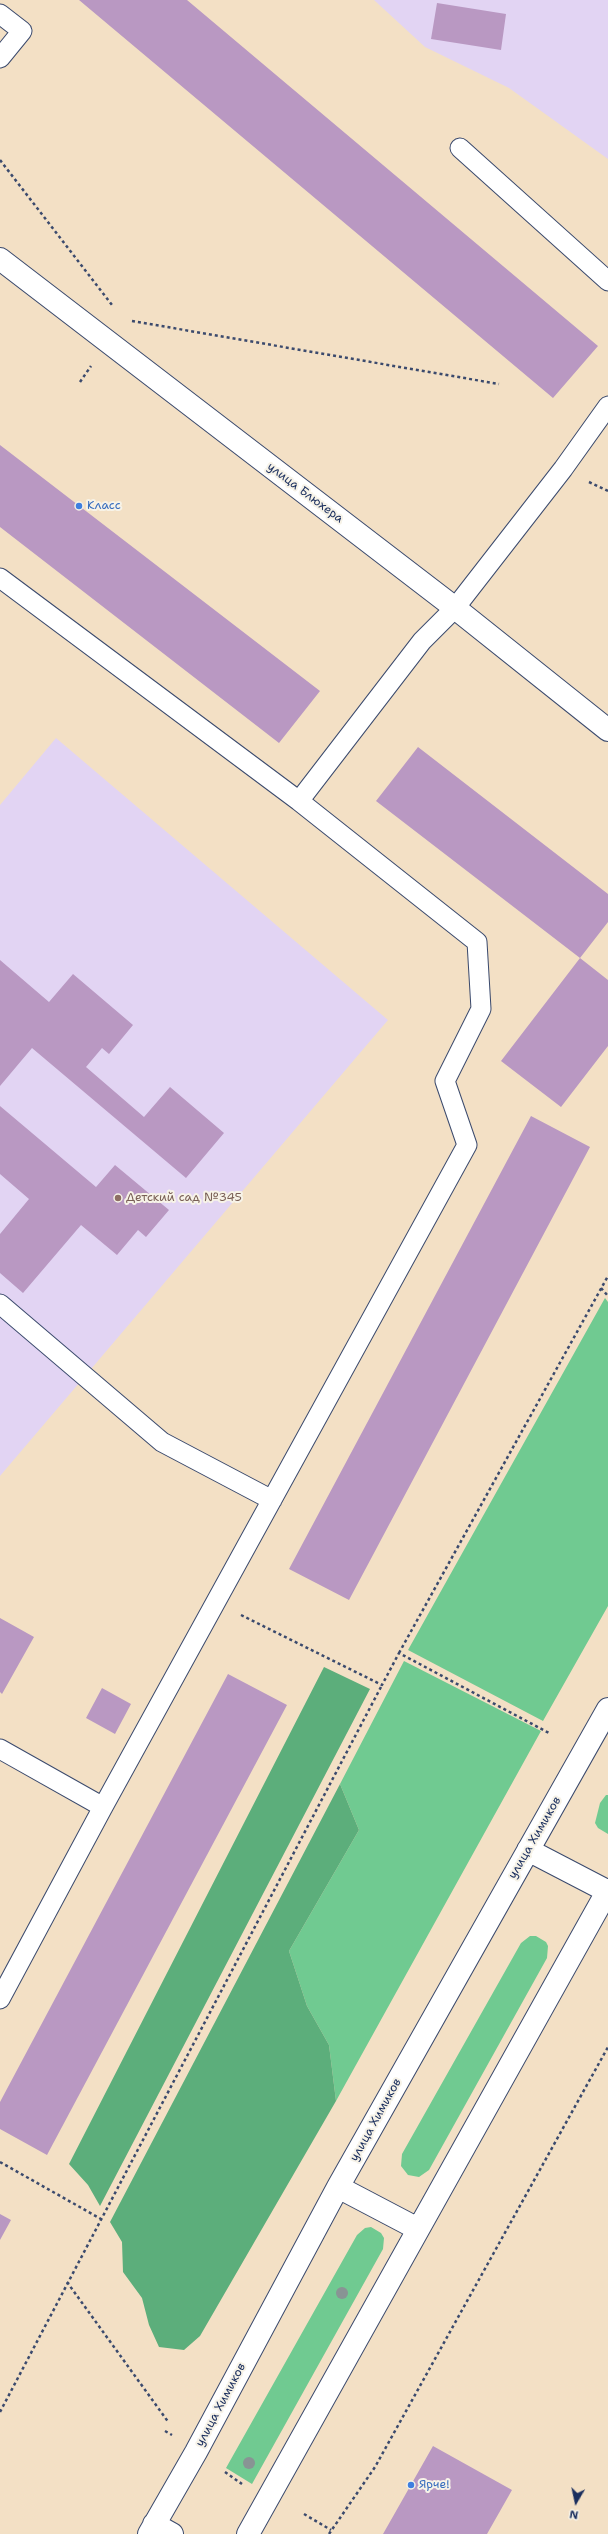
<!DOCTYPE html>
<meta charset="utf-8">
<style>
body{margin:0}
#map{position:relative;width:608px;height:2534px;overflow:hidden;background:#f3e0c5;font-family:"Shantell Sans",sans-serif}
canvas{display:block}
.north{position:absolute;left:556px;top:2482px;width:40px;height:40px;-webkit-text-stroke:3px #f7f3e8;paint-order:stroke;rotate:189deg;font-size:11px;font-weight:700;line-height:16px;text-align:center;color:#1b2f5e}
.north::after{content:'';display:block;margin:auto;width:14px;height:18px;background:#1b2f5e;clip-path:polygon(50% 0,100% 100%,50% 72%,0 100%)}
</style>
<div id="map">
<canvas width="608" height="2534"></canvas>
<div class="north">N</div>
</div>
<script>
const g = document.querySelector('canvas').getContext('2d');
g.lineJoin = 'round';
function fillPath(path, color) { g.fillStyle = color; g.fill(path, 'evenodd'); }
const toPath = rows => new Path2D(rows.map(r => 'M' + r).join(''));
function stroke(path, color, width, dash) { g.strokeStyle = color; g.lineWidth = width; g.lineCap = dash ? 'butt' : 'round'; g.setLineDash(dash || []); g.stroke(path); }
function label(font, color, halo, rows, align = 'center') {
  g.font = font + ' "Shantell Sans",sans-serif'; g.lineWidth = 4; g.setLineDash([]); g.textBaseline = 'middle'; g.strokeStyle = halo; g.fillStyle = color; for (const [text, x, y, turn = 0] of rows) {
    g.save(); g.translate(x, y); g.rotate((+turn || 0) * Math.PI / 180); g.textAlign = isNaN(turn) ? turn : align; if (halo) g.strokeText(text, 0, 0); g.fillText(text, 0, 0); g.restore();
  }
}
fillPath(toPath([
 [374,0,608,0,608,159,509,88,425,47],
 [56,738,388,1020,0,1476,0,805]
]), '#e2d4f3');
fillPath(toPath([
 [605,1298,608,1302,608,1606,543,1721,408,1650],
 [404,1661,541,1731,336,2101,329,2045,307,2006,289,1951,359,1830,340,1784],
 [606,1795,608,1795,608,1834,598,1828,595,1823,600,1803],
 [530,1936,536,1936,546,1942,548,1946,547,1958,429,2170,419,2177,408,2175,401,2166,402,2154,521,1943],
 [371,2227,381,2233,384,2238,383,2249,252,2484,226,2468,357,2235,365,2228]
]), '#70ca91');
fillPath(toPath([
 [324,1667,370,1689,100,2206,88,2185,69,2164],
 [340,1784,359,1830,289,1951,307,2006,329,2045,336,2101,200,2336,184,2350,159,2347,149,2325,142,2298,123,2272,122,2242,110,2222]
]), '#5cae7b');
fillPath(toPath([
 [79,0,187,0,598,346,553,398],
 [437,3,506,14,501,50,431,39],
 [0,445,320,691,279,743,0,527],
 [418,747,608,894,608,922,580,958,376,801],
 [580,958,608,980,608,1046,561,1107,501,1061],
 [0,960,49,1002,73,974,133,1025,109,1054,102,1048,86,1067,144,1117,170,1087,224,1133,186,1178,32,1048,0,1086],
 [0,1106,96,1187,115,1165,169,1210,146,1237,138,1230,117,1255,81,1225,23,1293,0,1273,0,1234,29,1199,0,1174],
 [531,1116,590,1147,349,1600,289,1569],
 [0,1618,34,1637,2,1694,0,1692],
 [228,1674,287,1705,47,2155,0,2129,0,2102],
 [102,1688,131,1704,115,1734,86,1718],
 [0,2214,11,2220,0,2240],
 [433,2446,512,2490,487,2534,383,2534]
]), '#b998c2');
const service = toPath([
 [0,14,22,31,0,58],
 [460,148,608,281],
 [0,578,299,801,477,942,481,1009,445,1081,467,1145,103,1807,0,1999],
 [299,801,422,641,455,608,563,469,608,406],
 [0,1304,162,1442,272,1500],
 [0,1749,103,1807]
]);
const tertiary = toPath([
 [0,259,455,608,608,730]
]);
const secondary = toPath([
 [528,1850,607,1891],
 [338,2187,418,2229],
 [154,2524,172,2534],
 [149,2534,196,2452,338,2187,608,1709],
 [248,2534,608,1890]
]);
stroke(service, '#3b4a6d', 21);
stroke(tertiary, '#3b4a6d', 24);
stroke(secondary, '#3b4a6d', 24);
stroke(toPath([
 [0,160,112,305],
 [132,321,499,384],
 [80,382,91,366],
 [589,482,608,491],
 [601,1288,608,1296],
 [241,1615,382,1685,399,1653,549,1733],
 [399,1653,608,1276],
 [0,2162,101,2219],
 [67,2282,169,2423],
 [0,2412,382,1685],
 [165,2431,172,2435],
 [225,2472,242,2484],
 [304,2514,331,2530],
 [329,2534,375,2467,608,2047]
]), '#3b4a6d', 2.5, [3, 3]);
stroke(service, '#fff', 19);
stroke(tertiary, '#fff', 22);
stroke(secondary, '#fff', 22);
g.fillStyle = '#889494';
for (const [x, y] of [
 [342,2293],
 [249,2463]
]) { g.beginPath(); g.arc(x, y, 6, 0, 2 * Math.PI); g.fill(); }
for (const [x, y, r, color] of [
 [79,506,4,"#3f7fe0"],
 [118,1198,4,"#8d6e63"],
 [411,2485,4,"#3f7fe0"]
]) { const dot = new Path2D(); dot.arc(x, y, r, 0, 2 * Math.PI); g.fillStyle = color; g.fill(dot); stroke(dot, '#f7f3e8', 1.5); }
label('12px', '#1b2f5e', '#f7f3e8', [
 ["улица Блюхера",305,493,37],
 ["улица Химиков",535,1838,-60],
 ["улица Химиков",376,2120,-61],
 ["улица Химиков",221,2405,-62]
]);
label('12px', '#366cbe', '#f7f3e8', [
 ["Класс",87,506],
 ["Ярче!",419,2485]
], 'left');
label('12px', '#785e54', '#f7f3e8', [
 ["Детский сад №345",126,1198]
], 'left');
</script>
